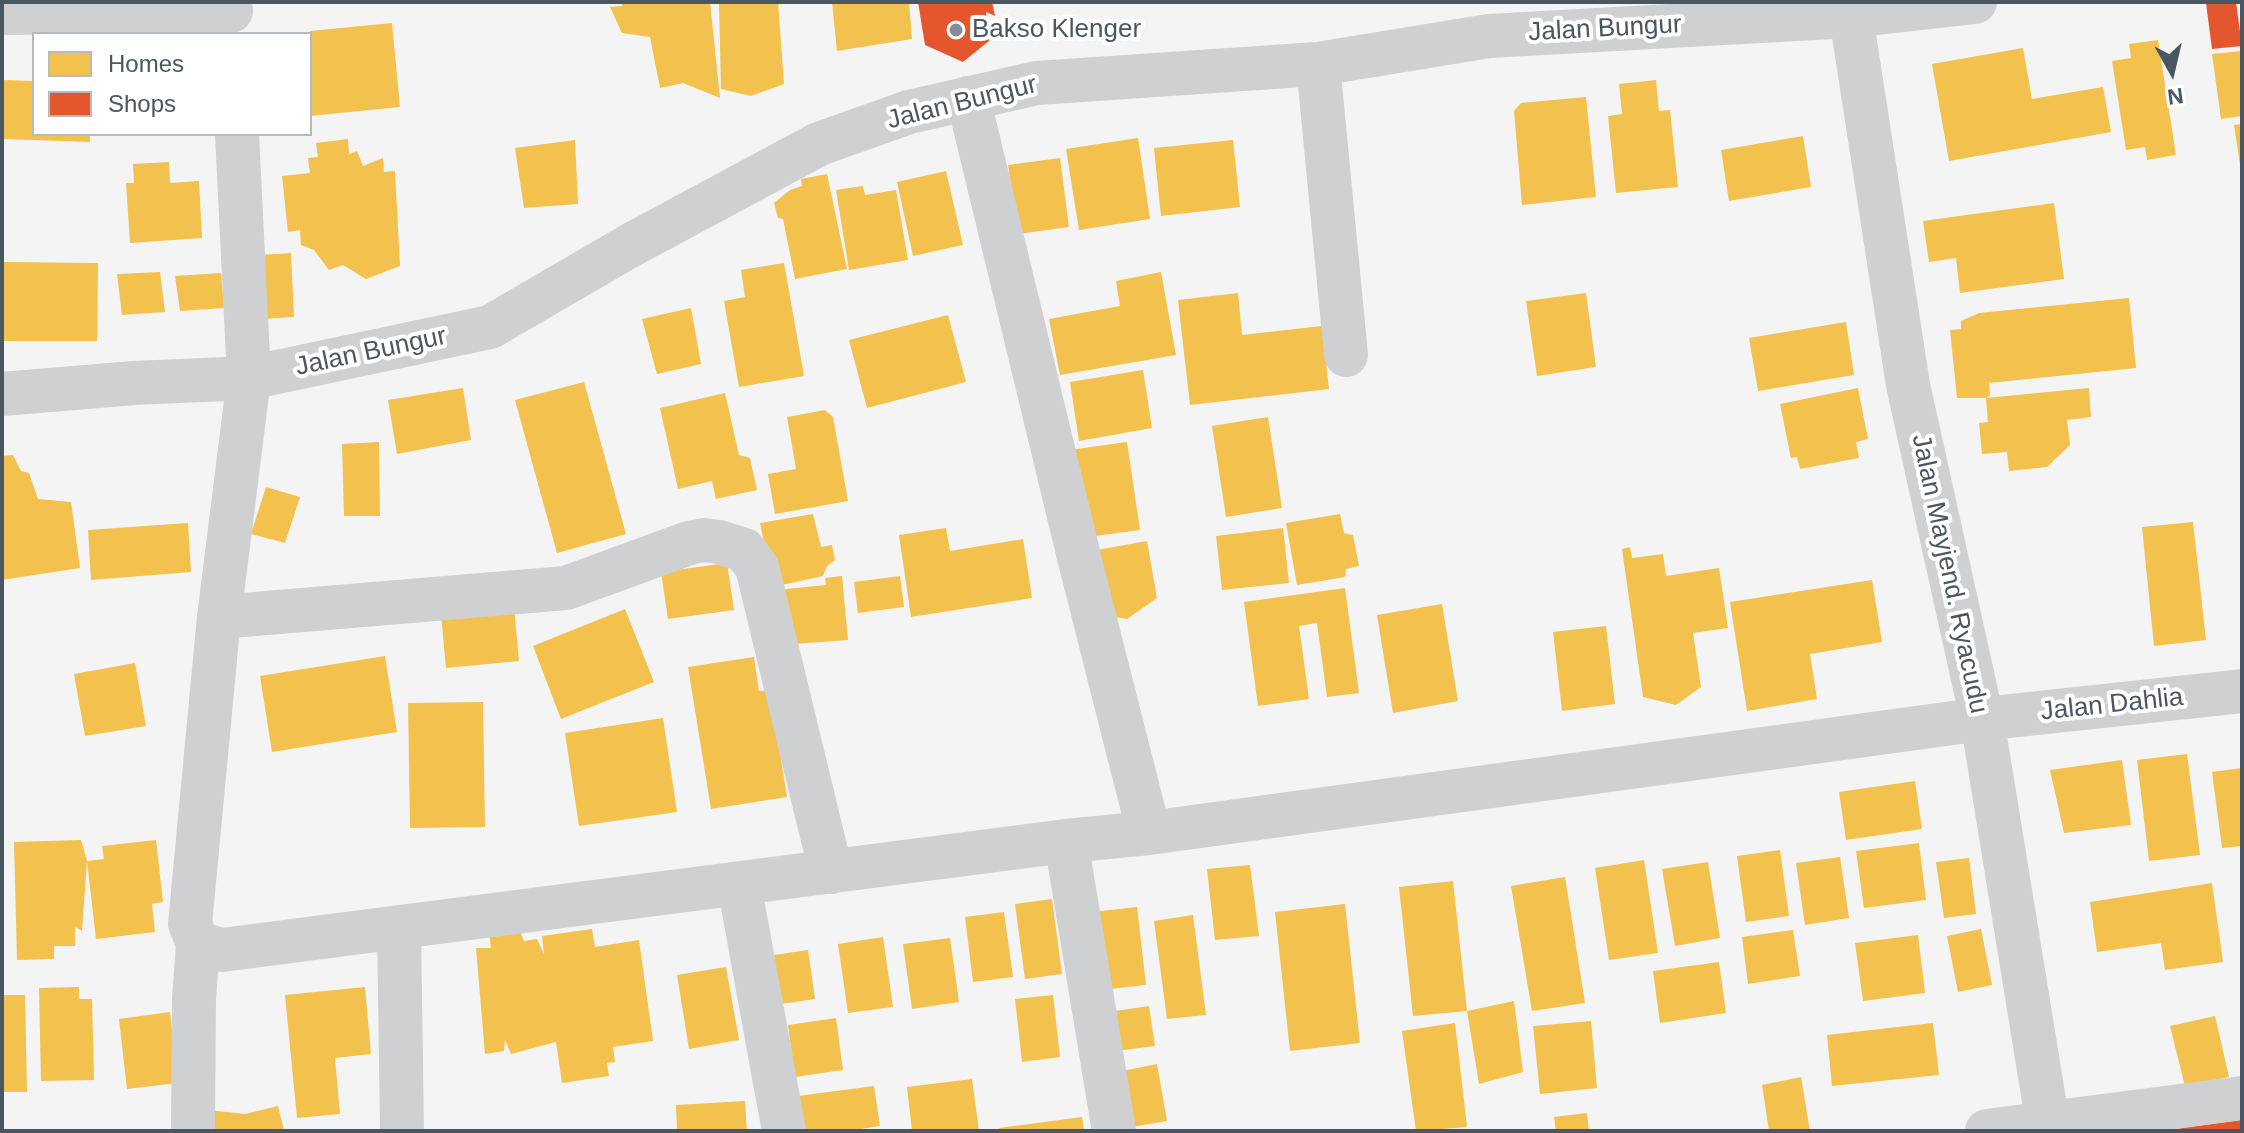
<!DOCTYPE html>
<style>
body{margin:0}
#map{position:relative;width:2244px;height:1133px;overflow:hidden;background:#f4f4f4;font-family:Helvetica,sans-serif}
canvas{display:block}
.frame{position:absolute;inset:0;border:4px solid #4a5661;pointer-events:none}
.legend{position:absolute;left:32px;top:32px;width:280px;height:104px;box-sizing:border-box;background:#fff;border:2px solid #b7bbc0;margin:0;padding:10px 14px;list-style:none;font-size:24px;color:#4a5661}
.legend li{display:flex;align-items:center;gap:16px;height:40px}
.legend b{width:40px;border:2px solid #b7bbc0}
.north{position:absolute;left:2132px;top:32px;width:80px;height:80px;-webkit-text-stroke:6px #fff;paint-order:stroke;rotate:172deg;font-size:22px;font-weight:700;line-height:32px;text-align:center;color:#4a5661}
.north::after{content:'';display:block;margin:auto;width:28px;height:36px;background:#4a5661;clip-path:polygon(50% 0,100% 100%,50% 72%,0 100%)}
</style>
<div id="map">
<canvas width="2244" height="1133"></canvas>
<div class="frame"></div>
<ul class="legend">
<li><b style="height:22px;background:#f2c14e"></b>Homes</li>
<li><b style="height:22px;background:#e4572e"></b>Shops</li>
</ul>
<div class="north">N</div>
</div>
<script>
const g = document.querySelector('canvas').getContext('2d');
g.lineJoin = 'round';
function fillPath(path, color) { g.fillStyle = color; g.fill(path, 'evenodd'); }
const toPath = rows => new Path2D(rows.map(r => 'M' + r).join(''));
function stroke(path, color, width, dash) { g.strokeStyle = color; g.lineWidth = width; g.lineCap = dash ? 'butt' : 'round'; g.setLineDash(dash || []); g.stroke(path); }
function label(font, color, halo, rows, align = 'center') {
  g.font = font + ' Helvetica,sans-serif'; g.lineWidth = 8; g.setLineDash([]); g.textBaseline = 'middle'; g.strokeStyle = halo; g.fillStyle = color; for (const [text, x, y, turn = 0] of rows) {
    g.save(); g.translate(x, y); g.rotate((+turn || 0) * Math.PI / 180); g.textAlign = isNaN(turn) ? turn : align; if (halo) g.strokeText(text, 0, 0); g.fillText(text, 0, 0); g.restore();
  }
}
fillPath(toPath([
 [622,2,710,2,720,98,683,83,660,88,650,37,622,33,610,7,622,6],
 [719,2,746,4,778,2,784,84,751,96,721,89],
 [832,2,909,2,912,39,837,51],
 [392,23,400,107,310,116,310,31],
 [2158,40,2176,155,2147,160,2145,147,2126,150,2112,61,2131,58,2129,44],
 [2023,48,2032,99,2103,87,2111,132,1949,161,1932,64],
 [2242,51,2242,116,2221,119,2212,54],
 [2,80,34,81,34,134,90,134,90,142,2,139],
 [1656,80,1659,111,1670,110,1678,187,1616,193,1608,116,1622,114,1619,84],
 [1586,97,1596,197,1522,205,1514,111,1521,103],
 [2242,124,2242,164,2240,165,2234,125],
 [1803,136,1811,187,1729,201,1721,150],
 [1138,138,1150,219,1079,230,1066,149],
 [348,139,349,154,357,151,363,166,383,158,384,172,395,171,400,266,366,279,343,265,329,270,314,250,301,245,300,230,288,232,282,176,310,173,308,158,318,157,316,143],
 [575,140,578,204,524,208,515,148],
 [1233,140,1240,207,1161,216,1154,148],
 [1060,158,1069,227,1018,234,1008,165],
 [169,162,170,183,199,181,202,238,130,243,126,183,134,183,133,164],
 [946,171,963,245,913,256,897,182],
 [827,174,847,269,795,279,783,219,778,218,774,203,790,190,802,186,801,179],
 [863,186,865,195,896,190,908,260,849,270,836,190],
 [2054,203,2064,279,1960,293,1956,258,1929,262,1923,221],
 [291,253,294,317,263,319,260,255],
 [3,262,98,263,97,341,2,341],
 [784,263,804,376,739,387,724,301,745,297,741,270],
 [160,272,165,312,122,315,117,274],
 [1161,272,1176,355,1060,375,1049,319,1120,306,1116,281],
 [221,273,224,308,180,311,175,276],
 [1238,293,1242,335,1322,326,1329,389,1190,405,1178,300],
 [1586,293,1596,367,1537,376,1526,301],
 [2129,298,2136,368,1989,383,1990,395,1986,398,1957,398,1950,330,1961,329,1961,321,1979,313],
 [691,308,701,364,657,374,642,319],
 [948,315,966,382,867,408,849,340],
 [1846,322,1854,375,1758,391,1749,338],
 [1143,370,1152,428,1079,441,1070,382],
 [584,382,626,534,557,553,515,400],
 [463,388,471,440,397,454,388,400],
 [1858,388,1868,439,1856,442,1859,458,1800,469,1797,457,1791,458,1780,404],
 [2089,388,2091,417,2067,420,2070,445,2047,467,2009,471,2007,452,1982,454,1979,423,1988,422,1986,398],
 [725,393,739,455,750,458,757,490,716,499,712,481,678,489,660,408],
 [825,410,833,417,848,501,775,514,768,474,796,469,787,417],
 [1268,417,1282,508,1226,517,1212,426],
 [379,442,380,516,344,516,342,444],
 [1127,442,1140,530,1080,538,1062,451],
 [13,455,21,471,29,473,38,499,71,502,80,568,2,580,2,456],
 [266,487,300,497,285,543,251,534],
 [813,514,821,547,832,545,835,560,827,566,823,576,773,587,760,523],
 [1340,514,1344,533,1353,535,1359,566,1346,569,1345,577,1297,585,1286,523],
 [2193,522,2206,640,2154,646,2142,527],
 [188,523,191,572,91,580,88,530],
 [946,528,950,551,1023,539,1032,598,911,617,899,535],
 [1283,528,1289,583,1222,590,1216,536],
 [1147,541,1157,598,1127,619,1097,614,1086,552],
 [1630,547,1632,558,1663,554,1666,576,1719,568,1728,628,1693,633,1701,687,1676,705,1643,697,1622,549],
 [727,563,734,610,668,619,661,572],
 [842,576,848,640,781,645,776,590,826,585,825,578],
 [900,576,904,607,858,613,854,582],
 [1872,580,1882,642,1810,654,1817,699,1747,711,1730,602],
 [1345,588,1359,693,1327,697,1317,623,1299,626,1309,699,1258,706,1244,602],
 [1442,604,1458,701,1393,713,1377,615],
 [514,607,519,661,446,668,441,614],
 [625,609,654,682,561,719,533,646],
 [1606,626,1615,704,1562,711,1553,632],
 [385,656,397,732,272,752,260,676],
 [754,657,759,691,770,690,787,797,711,809,688,667],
 [135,663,146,726,85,736,74,674],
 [483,702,485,827,410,828,408,703],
 [663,718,677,812,579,826,565,733],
 [2187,754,2200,855,2149,861,2137,760],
 [2122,760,2131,825,2064,833,2050,770],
 [2242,768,2242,846,2222,848,2212,772],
 [1915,781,1922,829,1846,840,1839,792],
 [81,840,87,861,82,931,75,927,75,946,54,946,54,959,17,960,14,842],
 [156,840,163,902,152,904,155,932,96,939,87,861,104,859,102,846],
 [1919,843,1926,900,1864,908,1856,851],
 [1780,850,1789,916,1746,922,1737,856],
 [1840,857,1849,918,1805,925,1796,863],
 [1969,858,1976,914,1944,918,1936,862],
 [1644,860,1658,953,1609,960,1595,868],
 [1708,862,1720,938,1675,946,1662,869],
 [1250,865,1259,936,1215,940,1207,869],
 [1565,877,1585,1003,1532,1011,1511,886],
 [1453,881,1467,1011,1413,1016,1399,887],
 [2212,883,2223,962,2165,970,2161,943,2097,952,2090,902],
 [1052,899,1062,974,1025,979,1015,904],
 [1345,904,1360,1043,1290,1051,1275,912],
 [1137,907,1146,985,1101,990,1092,912],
 [1004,912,1013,977,973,982,965,917],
 [1193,915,1206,1015,1167,1019,1154,921],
 [519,929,524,941,537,939,544,954,542,936,592,929,595,947,639,940,653,1041,613,1047,615,1062,607,1063,609,1076,562,1083,556,1042,511,1054,505,1040,504,1051,485,1054,476,948,491,948,489,933],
 [1981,929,1992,985,1958,992,1947,936],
 [1793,930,1800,976,1748,984,1742,937],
 [1918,935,1925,993,1863,1001,1855,943],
 [883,937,893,1007,848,1013,838,944],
 [950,938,959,1002,912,1009,903,944],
 [808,950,815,999,774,1005,767,956],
 [1719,962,1726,1013,1660,1023,1653,971],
 [726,967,739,1040,689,1049,677,975],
 [79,987,79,999,92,999,94,1080,41,1081,39,988],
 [365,987,371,1054,335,1058,340,1114,297,1118,285,995],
 [2,995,25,995,27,1092,2,1092],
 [1053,995,1060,1057,1022,1062,1015,999],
 [1514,1001,1523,1072,1479,1084,1467,1011],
 [1149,1006,1155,1046,1101,1053,1095,1014],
 [170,1012,178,1083,127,1089,119,1019],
 [2215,1016,2229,1077,2185,1086,2170,1026],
 [836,1018,843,1070,795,1077,788,1025],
 [1591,1021,1597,1088,1540,1094,1533,1026],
 [1455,1023,1467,1127,1416,1131,1402,1031],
 [1933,1023,1939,1075,1832,1086,1827,1035],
 [1157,1064,1167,1121,1126,1128,1117,1072],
 [1801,1077,1810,1131,1769,1131,1762,1085],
 [972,1079,979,1131,912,1131,907,1087],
 [874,1086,880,1126,847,1131,802,1131,798,1096],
 [745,1101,747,1131,677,1131,676,1105],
 [278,1106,284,1131,201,1131,199,1109,245,1114],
 [1587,1113,1589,1131,1556,1131,1554,1117],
 [1082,1117,1084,1131,1000,1131,999,1128]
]), '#f2c14e');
fillPath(toPath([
 [918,2,992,2,995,16,986,12,989,41,963,62,925,45],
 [2236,2,2242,46,2212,49,2206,3],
 [2240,1120,2242,1131,2176,1131,2176,1129]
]), '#e4572e');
stroke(toPath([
 [2,13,231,11],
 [1851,16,1908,385,1982,719,2049,1131],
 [1318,64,1346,355],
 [968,98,1080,561,1149,833],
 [237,134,249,378,219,617,190,924,198,943,222,950,1066,841,1149,833,1982,719,2242,691],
 [2,394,134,383,249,378,490,327,631,245,819,144,909,112,1037,83,1318,64,1489,36,1851,16,1975,2],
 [219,617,566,588,689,543,704,540,719,542,744,550,757,567,831,872],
 [1066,841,1114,1131],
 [739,884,784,1131],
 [399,928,402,1131],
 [193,1131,194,999,198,943],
 [1987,1131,2242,1098]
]), '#ced0d2', 44);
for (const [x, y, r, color] of [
 [956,30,8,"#868d94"]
]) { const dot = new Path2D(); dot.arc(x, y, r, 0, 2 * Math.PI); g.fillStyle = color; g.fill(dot); stroke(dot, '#fff', 3); }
label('26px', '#4a5661', '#fff', [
 ["Jalan Bungur",1605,29,-3],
 ["Jalan Bungur",962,103,-14],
 ["Jalan Bungur",371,352,-12],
 ["Jalan Mayjend. Ryacudu",1949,574,78],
 ["Jalan Dahlia",2112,705,-6]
]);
label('26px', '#4a5661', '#fff', [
 ["Bakso Klenger",972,30]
], 'left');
</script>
